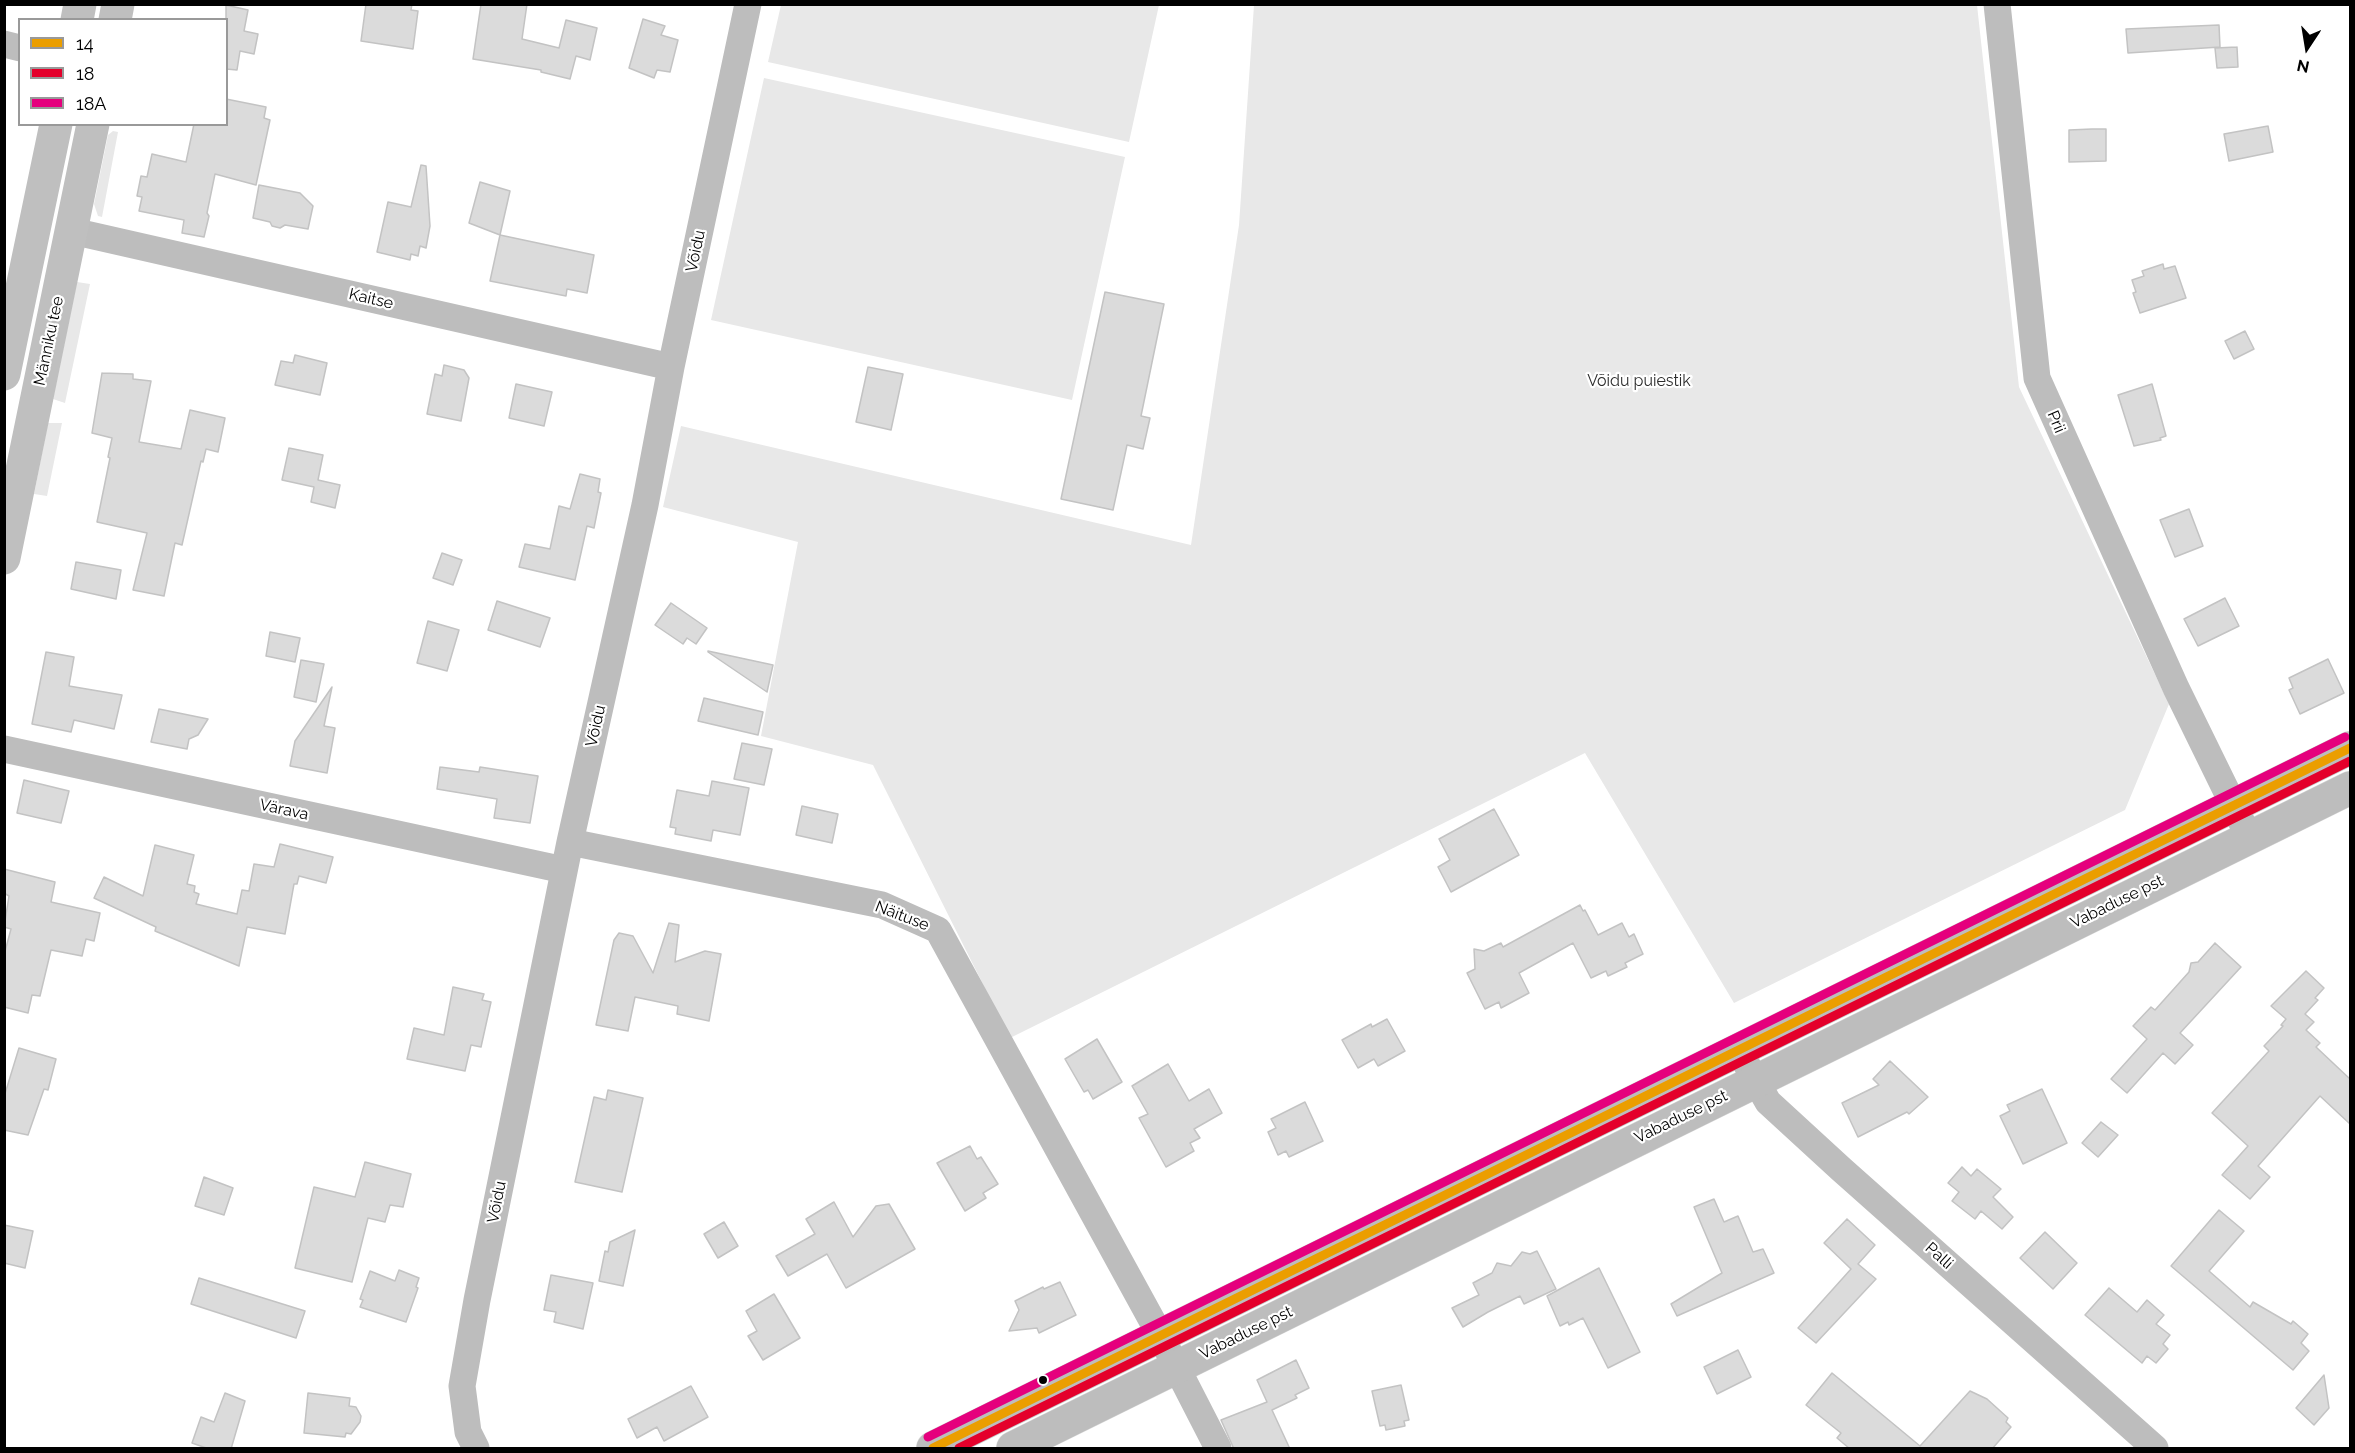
<!DOCTYPE html>
<meta charset="utf-8">
<style>
body{margin:0}
#map{position:relative;width:2355px;height:1453px;overflow:hidden;background:#fff;font-family:Raleway,sans-serif}
canvas{display:block}
.frame{position:absolute;inset:0;border:6px solid #000;pointer-events:none}
.legend{position:absolute;left:18px;top:18px;width:210px;height:108px;box-sizing:border-box;background:#fff;border:2px solid #999;margin:0;padding:8px 10px;list-style:none;font-size:18px;color:#000}
.legend li{display:flex;align-items:center;gap:12px;height:30px}
.legend b{width:30px;border:2px solid #999}
.north{position:absolute;left:2277px;top:18px;width:60px;height:60px;-webkit-text-stroke:4px #fff;paint-order:stroke;rotate:192deg;font-size:16px;font-weight:700;line-height:24px;text-align:center;color:#000}
.north::after{content:'';display:block;margin:auto;width:21px;height:27px;background:#000;clip-path:polygon(50% 0,100% 100%,50% 72%,0 100%)}
</style>
<div id="map">
<canvas width="2355" height="1453"></canvas>
<div class="frame"></div>
<ul class="legend">
<li><b style="height:8px;background:#eb9e00"></b>14</li>
<li><b style="height:8px;background:#e4002b"></b>18</li>
<li><b style="height:8px;background:#e5007d"></b>18A</li>
</ul>
<div class="north">N</div>
</div>
<script>
const g = document.querySelector('canvas').getContext('2d');
g.lineJoin = 'round';
function fillPath(path, color) { g.fillStyle = color; g.fill(path, 'evenodd'); }
const toPath = rows => new Path2D(rows.map(r => 'M' + r).join(''));
function stroke(path, color, width, dash) { g.strokeStyle = color; g.lineWidth = width; g.lineCap = dash ? 'butt' : 'round'; g.setLineDash(dash || []); g.stroke(path); }
function label(font, color, halo, rows, align = 'center') {
  g.font = font + ' Raleway,sans-serif'; g.lineWidth = 4.5; g.setLineDash([]); g.textBaseline = 'middle'; g.strokeStyle = halo; g.fillStyle = color; for (const [text, x, y, turn = 0] of rows) {
    g.save(); g.translate(x, y); g.rotate((+turn || 0) * Math.PI / 180); g.textAlign = isNaN(turn) ? turn : align; if (halo) g.strokeText(text, 0, 0); g.fillText(text, 0, 0); g.restore();
  }
}
fillPath(toPath([
 [781,5,781,4,1159,5,1129,142,768,62],
 [1254,5,1977,5,2019,387,2169,704,2125,810,1734,1003,1585,753,1010,1038,873,765,761,736,798,542,663,507,681,426,1191,545,1239,225],
 [764,78,1125,157,1072,400,711,320],
 [113,131,118,132,102,217,98,216,94,204,108,135],
 [77,282,90,284,65,403,53,399],
 [48,423,62,423,47,496,34,494]
]), '#e8e8e8');
const building = toPath([
 [366,4,412,4,411,10,418,11,413,49,361,41,366,4],
 [481,4,527,4,522,39,559,48,566,20,597,28,590,60,576,56,570,79,541,72,541,70,473,59,481,4],
 [226,5,248,10,244,31,258,34,254,54,240,51,237,70,226,69,226,5],
 [643,19,665,26,661,35,678,40,670,72,657,70,654,78,629,68,643,19],
 [2219,25,2220,47,2128,53,2126,29,2219,25],
 [2237,47,2238,67,2217,68,2215,48,2237,47],
 [226,99,266,107,264,118,270,120,256,185,215,174,207,213,209,216,204,237,182,233,184,220,139,211,142,197,137,196,141,176,147,177,152,154,186,162,194,124,226,124,226,99],
 [2268,126,2273,152,2229,161,2224,134,2268,126],
 [2092,129,2106,129,2106,161,2069,162,2069,130,2092,129],
 [421,165,426,166,430,226,426,248,420,246,418,256,411,254,410,260,377,252,388,202,411,207,421,165],
 [480,182,510,191,500,235,469,223,480,182],
 [259,185,300,193,313,206,308,229,285,225,280,228,272,226,270,222,253,218,259,185],
 [500,235,594,255,587,293,567,289,566,296,490,281,500,235],
 [2163,264,2164,269,2175,266,2186,298,2140,313,2133,293,2136,292,2132,280,2144,276,2142,271,2163,264],
 [1105,292,1164,304,1141,416,1150,418,1143,449,1127,445,1113,510,1061,499,1105,292],
 [2245,331,2254,349,2234,359,2225,341,2245,331],
 [295,355,327,363,320,395,275,385,281,361,293,363,295,355],
 [444,365,464,370,469,378,461,421,427,414,435,374,442,376,444,365],
 [868,367,903,374,891,430,856,422,868,367],
 [102,373,133,374,133,379,151,381,139,442,181,449,190,410,225,418,218,452,206,449,203,462,201,461,182,545,175,543,164,596,133,590,147,533,97,522,110,458,108,457,112,438,92,433,102,373],
 [516,384,552,392,544,426,509,418,516,384],
 [2152,384,2166,436,2160,438,2161,440,2134,446,2118,395,2152,384],
 [289,448,323,455,318,480,340,485,335,508,311,502,314,487,282,480,289,448],
 [580,474,600,479,598,492,601,493,594,528,587,526,575,580,519,567,525,544,550,549,559,506,570,509,580,474],
 [2189,509,2203,546,2175,557,2160,520,2189,509],
 [442,553,462,560,453,585,433,578,442,553],
 [76,562,121,570,116,599,71,589,76,562],
 [2225,598,2239,626,2198,646,2184,619,2225,598],
 [497,601,550,618,540,647,488,630,497,601],
 [671,603,707,628,696,644,687,638,683,644,655,625,671,603],
 [428,621,459,630,447,671,417,663,428,621],
 [270,632,300,638,295,662,266,656,270,632],
 [708,651,773,665,767,692,708,652,708,651],
 [46,652,74,657,69,686,122,695,114,729,74,720,71,732,32,724,46,652],
 [2328,659,2344,693,2300,714,2289,690,2293,688,2289,678,2328,659],
 [301,660,324,664,316,702,294,697,301,660],
 [332,687,324,726,335,728,327,773,290,766,295,741,332,687],
 [704,698,763,712,758,735,698,721,704,698],
 [159,709,208,719,198,735,189,739,187,749,151,742,159,709],
 [742,743,772,749,764,785,734,779,742,743],
 [440,767,479,772,480,767,538,776,530,823,494,818,497,799,437,789,440,767],
 [24,780,69,791,61,823,17,813,24,780],
 [712,781,749,788,740,835,713,830,711,841,675,834,676,828,670,827,677,790,709,796,712,781],
 [802,806,838,814,832,843,796,835,802,806],
 [1494,809,1519,855,1451,892,1438,867,1450,860,1439,839,1494,809],
 [280,844,333,857,326,883,299,876,297,884,294,884,285,934,247,927,239,966,155,931,156,927,94,898,104,877,143,896,155,845,194,855,187,884,195,886,194,892,199,894,196,904,237,914,242,890,249,891,254,864,274,867,280,844],
 [4,869,55,882,51,902,100,913,94,941,86,939,82,956,51,950,40,996,32,995,28,1013,4,1007,4,955,11,929,4,927,9,896,4,893,4,869],
 [1580,905,1583,911,1585,910,1598,935,1622,923,1629,937,1634,934,1643,954,1625,963,1627,967,1608,976,1606,971,1591,978,1573,943,1519,973,1529,993,1501,1008,1499,1002,1485,1009,1467,973,1475,969,1474,949,1484,951,1501,943,1503,947,1580,905],
 [669,923,679,925,675,962,705,951,721,954,709,1021,677,1014,678,1006,635,997,628,1031,596,1025,614,940,619,933,633,936,653,973,669,923],
 [2215,943,2241,967,2180,1033,2193,1045,2175,1064,2163,1053,2127,1093,2111,1079,2147,1039,2133,1026,2151,1007,2155,1010,2189,972,2191,963,2198,962,2215,943],
 [2306,971,2324,988,2315,998,2318,1000,2305,1014,2314,1022,2306,1030,2320,1043,2316,1047,2350,1079,2350,1124,2320,1096,2258,1166,2270,1177,2250,1199,2222,1175,2248,1146,2212,1113,2269,1051,2264,1046,2283,1026,2281,1025,2286,1019,2271,1006,2306,971],
 [453,987,484,994,482,1000,491,1002,481,1047,471,1045,465,1071,407,1059,414,1028,444,1035,453,987],
 [1387,1019,1405,1051,1378,1066,1374,1059,1358,1068,1342,1040,1371,1024,1372,1027,1387,1019],
 [1097,1039,1122,1082,1093,1099,1088,1090,1084,1092,1065,1059,1097,1039],
 [19,1048,56,1059,48,1090,44,1089,28,1135,4,1130,4,1097,19,1048],
 [1890,1061,1928,1097,1909,1114,1907,1112,1858,1137,1842,1103,1879,1085,1873,1079,1890,1061],
 [1168,1064,1189,1101,1209,1089,1222,1113,1194,1129,1200,1138,1190,1143,1194,1151,1166,1167,1139,1118,1148,1114,1132,1086,1168,1064],
 [2042,1089,2067,1143,2023,1164,2000,1116,2010,1111,2007,1105,2042,1089],
 [608,1090,643,1098,622,1192,575,1182,594,1097,606,1100,608,1090],
 [1305,1102,1323,1141,1289,1157,1286,1151,1278,1155,1268,1132,1276,1128,1271,1119,1305,1102],
 [2101,1122,2118,1135,2098,1157,2082,1143,2101,1122],
 [970,1146,977,1159,981,1157,998,1184,983,1193,986,1198,965,1211,937,1163,970,1146],
 [365,1162,411,1174,403,1207,390,1205,385,1222,368,1218,352,1282,295,1268,314,1187,355,1197,365,1162],
 [1962,1167,1971,1176,1977,1169,2001,1189,1993,1197,2013,1217,2002,1229,1981,1211,1975,1219,1952,1201,1959,1192,1948,1183,1962,1167],
 [204,1177,233,1188,224,1215,195,1206,204,1177],
 [1714,1199,1724,1222,1738,1216,1753,1252,1763,1249,1774,1273,1677,1316,1671,1304,1722,1273,1694,1207,1714,1199],
 [834,1202,853,1237,876,1206,889,1204,915,1249,846,1288,827,1254,788,1276,776,1256,815,1234,806,1219,834,1202],
 [2219,1210,2244,1231,2209,1271,2250,1307,2253,1302,2291,1324,2293,1321,2308,1334,2301,1343,2309,1351,2293,1370,2171,1266,2219,1210],
 [1847,1219,1875,1245,1858,1264,1876,1279,1816,1343,1798,1328,1851,1269,1824,1243,1847,1219],
 [724,1222,738,1246,718,1258,704,1234,724,1222],
 [4,1225,33,1231,25,1268,4,1263,4,1225],
 [635,1230,623,1286,599,1281,605,1251,608,1252,610,1242,635,1230],
 [2045,1232,2077,1263,2053,1289,2020,1258,2045,1232],
 [1537,1251,1556,1289,1524,1304,1520,1296,1488,1312,1463,1327,1452,1308,1479,1295,1473,1283,1492,1273,1497,1263,1511,1266,1522,1252,1530,1254,1537,1251],
 [1599,1268,1640,1352,1608,1368,1583,1318,1569,1325,1568,1322,1560,1326,1547,1296,1599,1268],
 [399,1270,419,1278,416,1287,418,1288,406,1322,360,1307,363,1300,360,1299,370,1271,395,1281,399,1270],
 [551,1275,593,1283,583,1329,554,1322,556,1312,544,1310,551,1275],
 [199,1278,305,1311,296,1338,191,1304,199,1278],
 [1060,1282,1076,1315,1039,1333,1037,1328,1009,1331,1019,1310,1015,1301,1043,1287,1044,1289,1060,1282],
 [2109,1288,2137,1312,2147,1300,2164,1315,2156,1324,2170,1335,2163,1344,2168,1349,2156,1363,2147,1356,2142,1363,2085,1315,2109,1288],
 [774,1294,800,1338,763,1360,748,1336,757,1331,746,1311,774,1294],
 [1738,1350,1751,1377,1717,1394,1704,1367,1738,1350],
 [1296,1360,1309,1388,1295,1395,1297,1398,1272,1410,1290,1449,1234,1449,1221,1420,1267,1402,1257,1380,1296,1360],
 [1832,1373,1920,1446,1970,1391,1987,1399,2008,1418,2006,1422,2011,1427,1992,1449,1850,1449,1837,1438,1841,1433,1806,1405,1832,1373],
 [2324,1375,2329,1408,2314,1425,2296,1408,2324,1375],
 [1401,1385,1409,1420,1404,1421,1405,1426,1386,1430,1385,1425,1380,1426,1372,1391,1401,1385],
 [691,1386,708,1417,664,1441,657,1427,637,1438,628,1419,691,1386],
 [225,1393,245,1401,231,1449,209,1449,192,1443,201,1417,214,1422,225,1393],
 [308,1393,350,1398,349,1406,356,1407,361,1416,360,1422,351,1434,346,1433,345,1437,304,1433,308,1393]
]);
fillPath(building, '#dbdbdb');
stroke(building, '#c3c3c3', 1.5);
const highway = toPath([
 [933,1448,2350,748],
 [1013,1448,2350,788]
]);
stroke(highway, '#dbdbdb', 34);
stroke(toPath([
 [1997,4,2037,378,2176,688,2249,837],
 [4,44,20,48],
 [72,231,671,367],
 [4,749,564,870],
 [570,842,882,905,938,930,1160,1335,1218,1448],
 [1739,1051,1768,1102,1841,1169,2155,1448],
 [476,1448,468,1432,462,1386,477,1300,570,842,645,505,671,367,748,4]
]), '#bdbdbd', 27);
stroke(toPath([
 [77,20,80,4],
 [115,20,118,4],
 [4,374,56,124],
 [4,558,93,124]
]), '#bfbfbf', 33);
stroke(highway, '#bdbdbd', 33);
stroke(toPath([
 [933,1448,2350,748]
]), '#eb9e00', 9);
stroke(toPath([
 [959,1448,2350,761]
]), '#e4002b', 9);
stroke(toPath([
 [928,1437,2345,737]
]), '#e5007d', 9);
for (const [x, y, r, color] of [
 [1043,1380,5,"#000"]
]) { const dot = new Path2D(); dot.arc(x, y, r, 0, 2 * Math.PI); g.fillStyle = color; g.fill(dot); stroke(dot, '#fff', 2); }
label('16px', '#000', '#fff', [
 ["Võidu",696,251,-78],
 ["Kaitse",371,299,13],
 ["Männiku tee",49,341,-78],
 ["Prii",2056,422,67],
 ["Võidu",596,726,-77],
 ["Värava",284,810,12],
 ["Vabaduse pst",2117,902,-26],
 ["Näituse",902,916,21],
 ["Vabaduse pst",1681,1117,-26],
 ["Võidu",497,1202,-79],
 ["Palli",1939,1256,42],
 ["Vabaduse pst",1246,1333,-26]
]);
label('16px', '#2c2c2c', '#fff', [
 ["Võidu puiestik",1639,381]
]);
</script>
